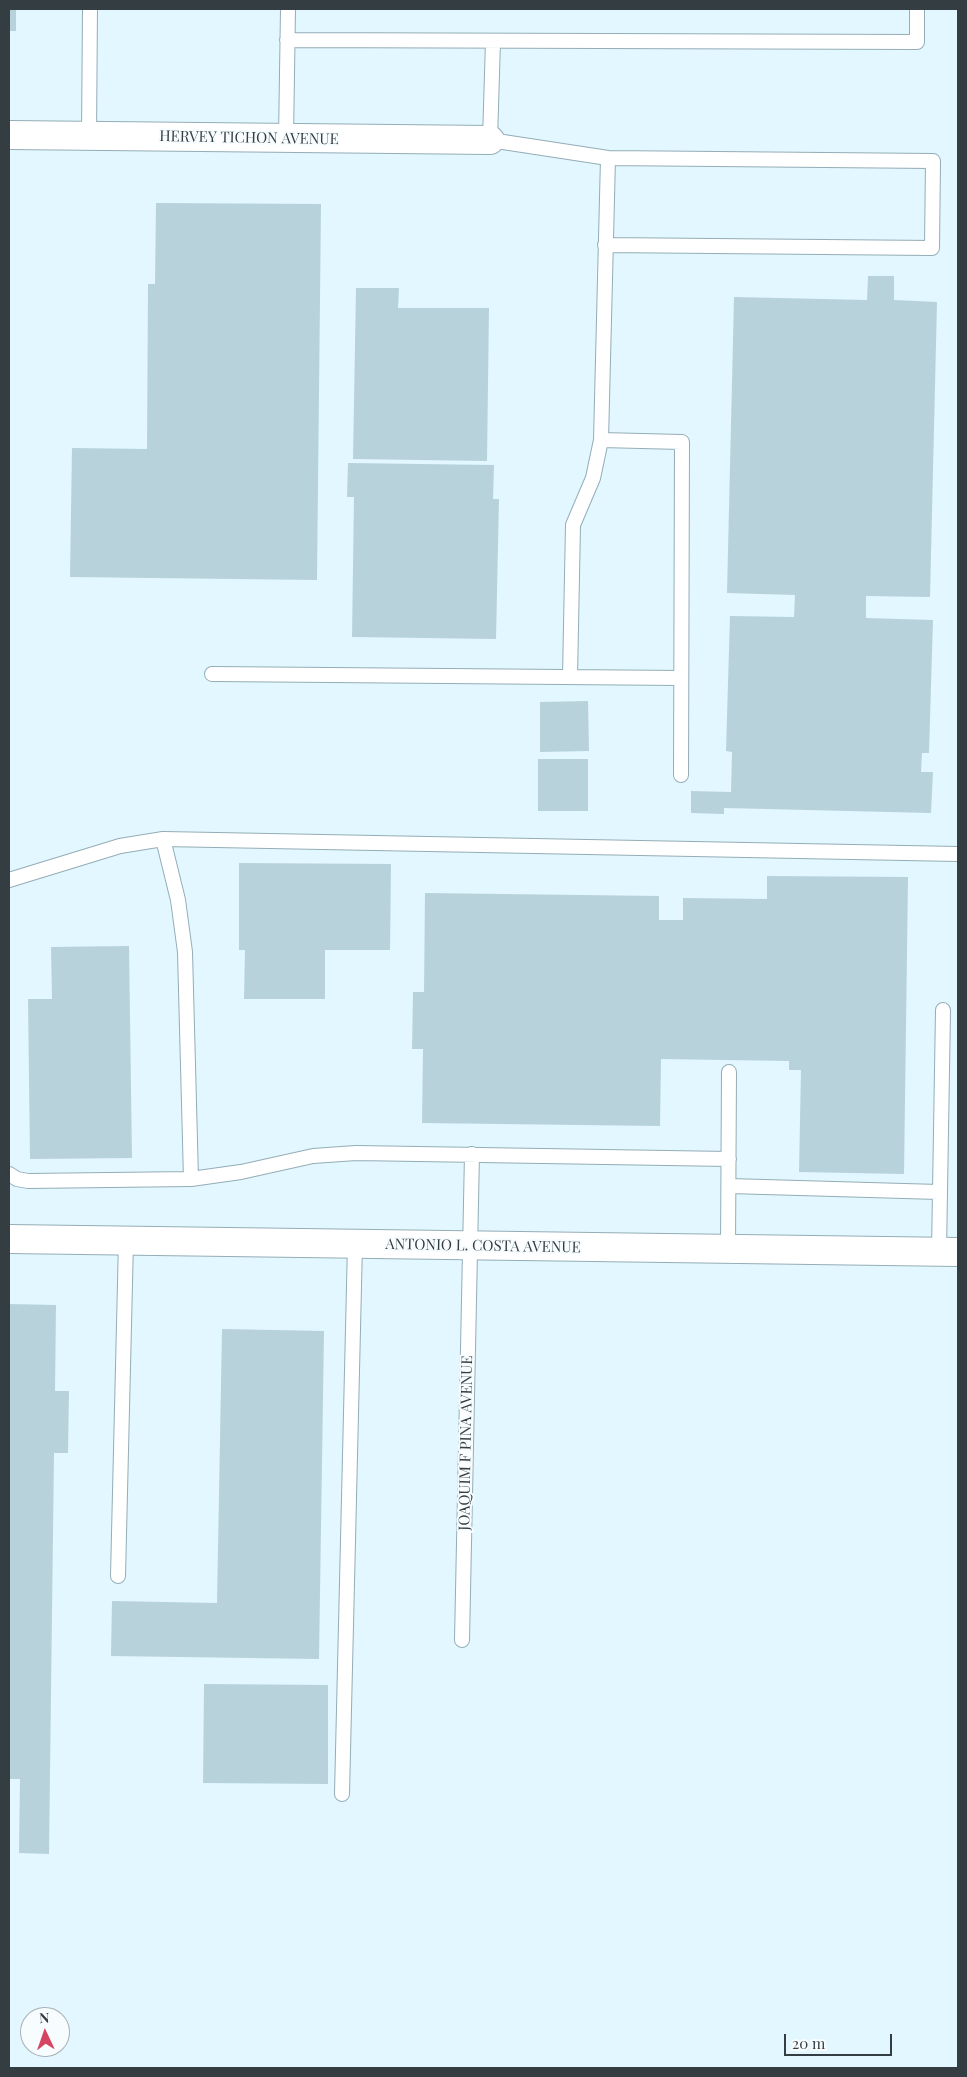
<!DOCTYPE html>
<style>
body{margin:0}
#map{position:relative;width:967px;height:2077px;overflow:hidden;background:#f7fcfe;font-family:"Playfair Display",serif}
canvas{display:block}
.frame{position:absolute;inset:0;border:10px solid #343e42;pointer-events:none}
.north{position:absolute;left:20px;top:2007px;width:50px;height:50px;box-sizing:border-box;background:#f7fcfe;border:1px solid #a9b0b3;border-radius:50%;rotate:357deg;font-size:14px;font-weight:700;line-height:20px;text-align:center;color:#343e42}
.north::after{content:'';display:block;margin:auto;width:18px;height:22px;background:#d54563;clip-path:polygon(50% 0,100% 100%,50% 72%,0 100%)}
.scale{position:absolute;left:784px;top:2034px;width:108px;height:22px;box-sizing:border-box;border:2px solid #343e42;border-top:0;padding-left:6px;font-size:15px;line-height:18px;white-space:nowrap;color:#343e42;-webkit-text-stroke:4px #f7fcfe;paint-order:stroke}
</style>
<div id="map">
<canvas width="967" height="2077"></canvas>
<div class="frame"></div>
<div class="north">N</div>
<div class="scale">20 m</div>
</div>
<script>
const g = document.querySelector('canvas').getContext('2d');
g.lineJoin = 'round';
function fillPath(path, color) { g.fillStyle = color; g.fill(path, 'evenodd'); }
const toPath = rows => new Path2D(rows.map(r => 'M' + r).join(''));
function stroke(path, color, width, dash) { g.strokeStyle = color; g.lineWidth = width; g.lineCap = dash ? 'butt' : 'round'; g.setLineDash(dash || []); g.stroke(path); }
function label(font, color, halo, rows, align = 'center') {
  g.font = font + ' "Playfair Display",serif'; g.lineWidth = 4; g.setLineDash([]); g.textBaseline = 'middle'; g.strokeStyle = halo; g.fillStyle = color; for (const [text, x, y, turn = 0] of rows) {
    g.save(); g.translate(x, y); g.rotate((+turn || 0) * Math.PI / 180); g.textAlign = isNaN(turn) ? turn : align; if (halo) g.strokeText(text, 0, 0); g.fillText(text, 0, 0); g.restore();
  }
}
fillPath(toPath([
 [9,9,958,9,958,2068,9,2068],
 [30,2017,60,2017,60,2047,30,2047]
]), '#e2f7ff');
fillPath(toPath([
 [9,9,16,9,16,31,9,31],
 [156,203,321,204,317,580,70,577,72,448,147,449,148,284,155,284],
 [868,276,894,276,894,300,937,302,930,597,866,596,866,618,933,620,929,753,922,753,921,772,933,772,931,813,724,808,724,814,691,813,691,791,731,792,732,752,726,751,730,616,794,617,795,595,727,593,734,297,867,300],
 [356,288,399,288,398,308,489,308,487,461,353,459],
 [348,463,494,465,493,499,499,499,496,639,352,637,354,497,347,497],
 [588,701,589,751,540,752,540,702],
 [538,759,588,759,588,811,538,811],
 [239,863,391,864,390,950,325,950,325,999,244,999,245,950,239,950],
 [767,876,908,877,904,1174,799,1172,801,1070,789,1070,789,1061,661,1059,660,1126,422,1123,423,1049,412,1049,413,992,424,992,425,893,659,896,659,920,683,920,683,898,767,899],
 [129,946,132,1158,30,1159,28,999,52,999,51,947],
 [9,1304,56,1305,55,1391,69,1391,68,1453,54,1453,49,1854,19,1853,20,1779,9,1779],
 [222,1329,324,1331,319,1659,111,1656,112,1601,217,1603],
 [204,1684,328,1685,328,1784,203,1783]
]), '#b8d2db');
const service = toPath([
 [287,40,917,42,917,9],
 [493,41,490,140,608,158,933,161,932,248,605,245],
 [89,136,90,9],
 [286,138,288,9],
 [601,440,682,442,681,775],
 [212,674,681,678],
 [570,677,573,525,593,478,601,440,608,158],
 [163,839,178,900,185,952,191,1179],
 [9,880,120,846,163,839,958,854],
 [9,1174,17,1179,28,1181,191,1179,241,1172,313,1156,356,1153,729,1159],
 [729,1186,939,1192],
 [728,1249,729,1072],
 [939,1252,943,1010],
 [118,1576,126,1241],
 [462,1640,472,1154],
 [342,1794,355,1244]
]);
const minor = toPath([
 [9,135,490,140],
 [9,1239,958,1252]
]);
stroke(service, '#94adb6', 16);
stroke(minor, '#94adb6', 30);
stroke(service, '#fff', 14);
stroke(minor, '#fff', 28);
label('15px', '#343e42', '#f7fcfe', [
 ["HERVEY TICHON AVENUE",249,138,1],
 ["ANTONIO L. COSTA AVENUE",483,1246,1],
 ["JOAQUIM F PINA AVENUE",466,1443,-89]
]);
</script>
